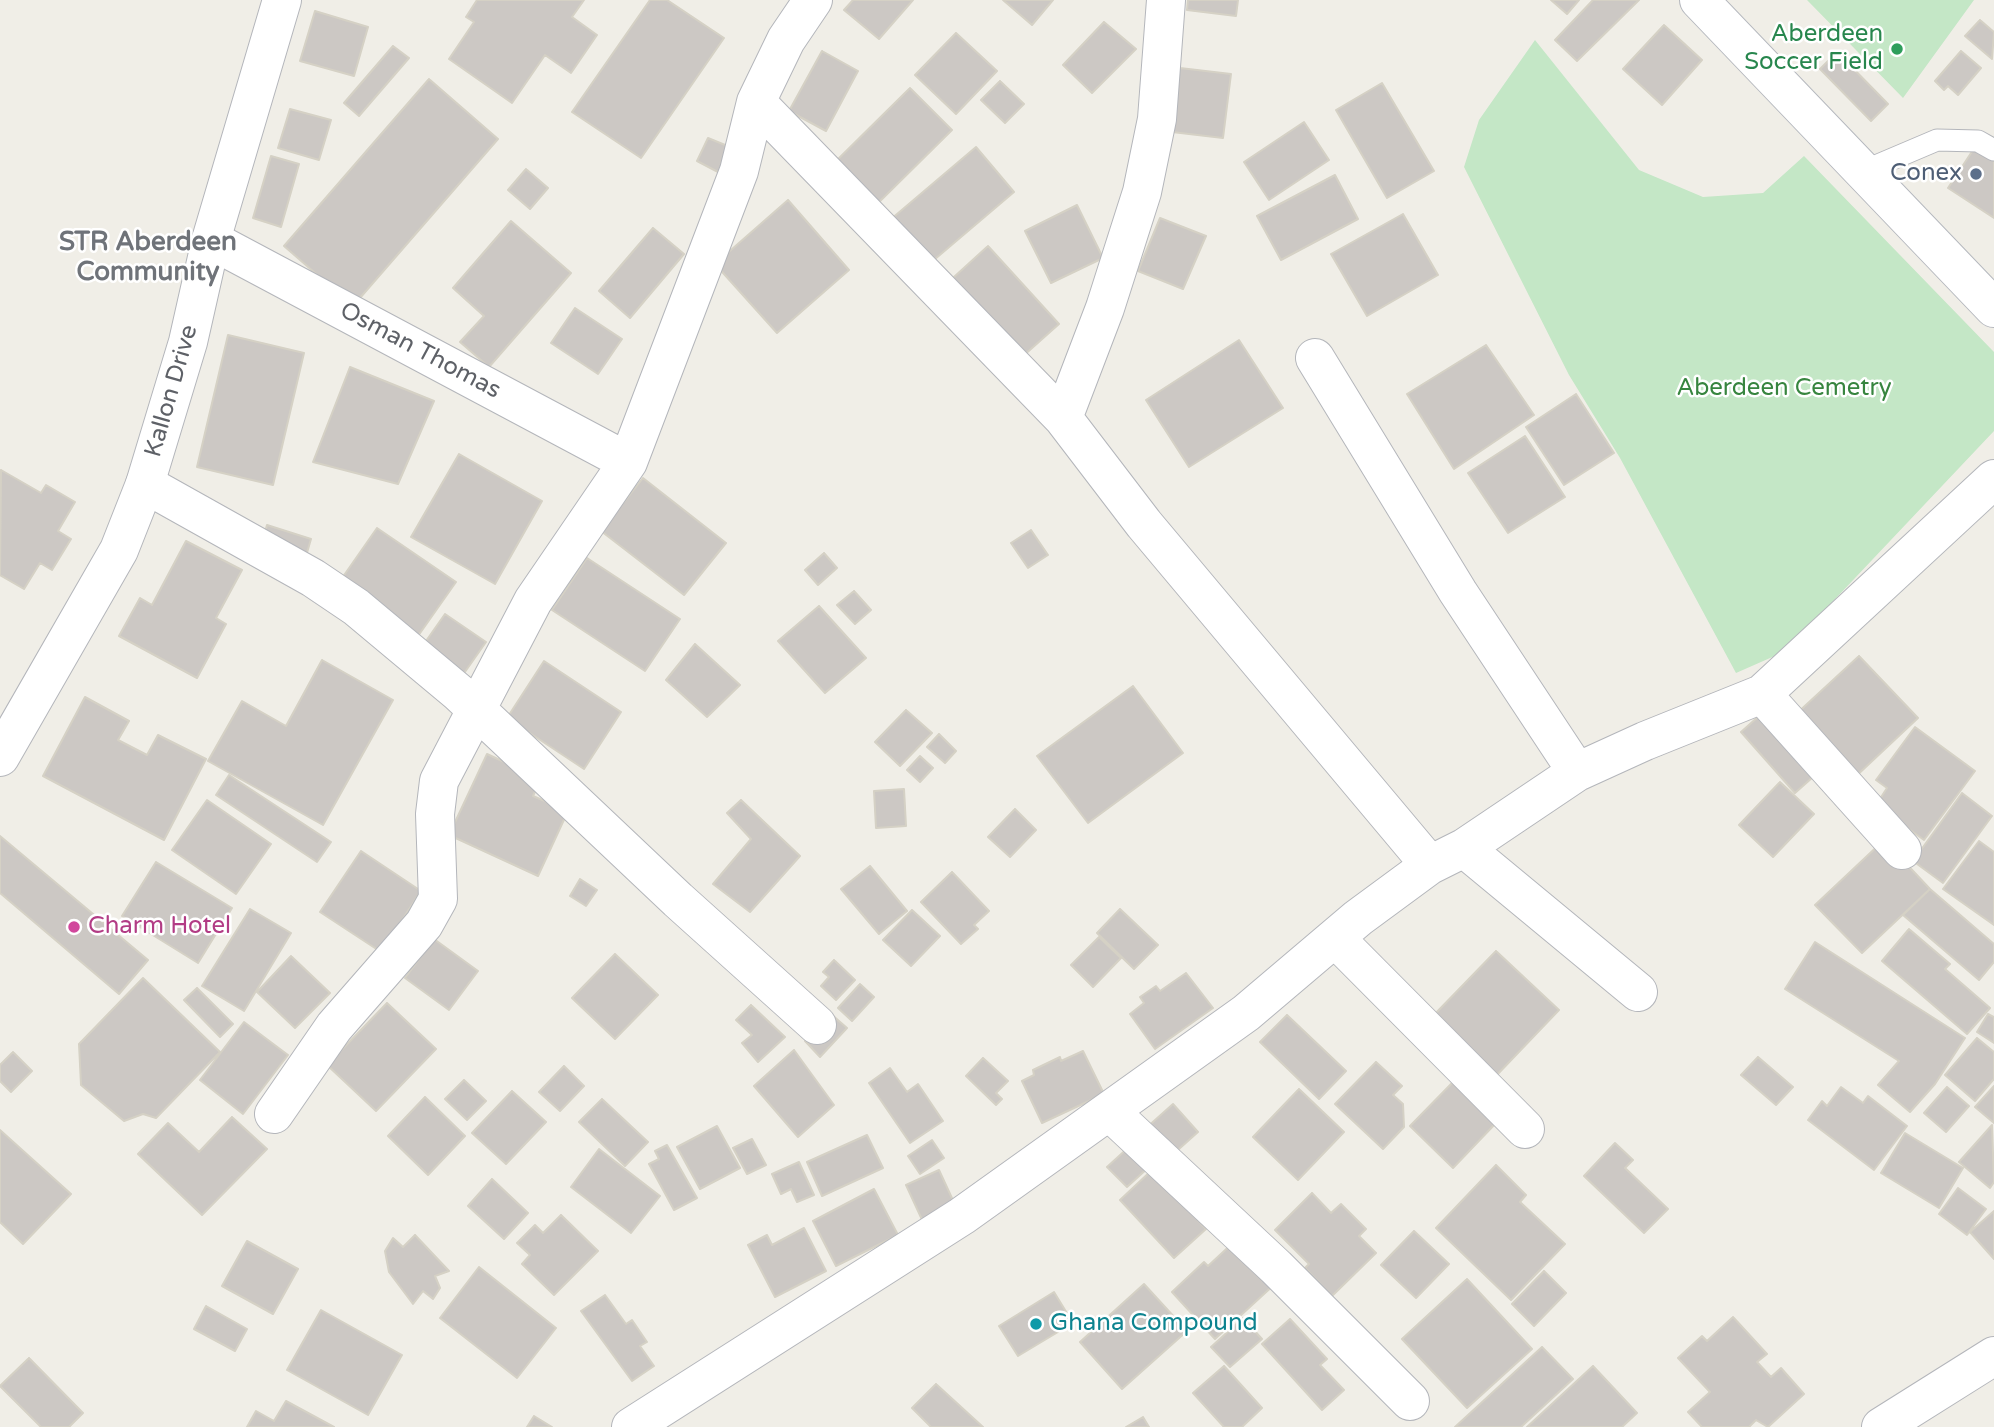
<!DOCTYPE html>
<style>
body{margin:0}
canvas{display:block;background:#f0eee7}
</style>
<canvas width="1994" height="1427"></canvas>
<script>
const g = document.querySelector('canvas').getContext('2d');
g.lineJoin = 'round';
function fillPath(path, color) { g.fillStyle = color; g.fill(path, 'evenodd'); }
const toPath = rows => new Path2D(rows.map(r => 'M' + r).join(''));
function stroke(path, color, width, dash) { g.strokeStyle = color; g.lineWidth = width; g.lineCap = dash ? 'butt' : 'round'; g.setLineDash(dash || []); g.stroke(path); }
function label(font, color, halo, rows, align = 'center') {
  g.font = font + ' "Varela Round",sans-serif'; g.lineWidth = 5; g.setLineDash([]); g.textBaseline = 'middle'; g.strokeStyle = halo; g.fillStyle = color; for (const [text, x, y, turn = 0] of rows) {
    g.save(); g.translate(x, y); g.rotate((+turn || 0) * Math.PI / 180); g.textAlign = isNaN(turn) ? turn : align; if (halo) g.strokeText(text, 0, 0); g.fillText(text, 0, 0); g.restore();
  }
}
fillPath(toPath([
 [1807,0,1974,0,1903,98],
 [1535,40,1639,170,1703,197,1763,193,1804,156,1994,352,1994,431,1786,651,1736,673,1620,458,1569,375,1464,167,1479,120]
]), '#c4e7c6');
const building = toPath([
 [477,0,584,0,572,17,597,35,571,73,545,55,512,103,449,59,474,22,466,17,477,0],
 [650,0,667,0,724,38,641,158,572,112,650,0],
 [853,0,913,0,879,39,844,10,853,0],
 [1003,0,1053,0,1032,25,1003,0],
 [1188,0,1238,0,1236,16,1187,10,1188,0],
 [1551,0,1579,0,1567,14,1551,0],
 [1593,0,1639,0,1577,61,1555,40,1593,0],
 [315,11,368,27,354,76,300,61,315,11],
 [1980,20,1994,32,1992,59,1965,36,1980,20],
 [1104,22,1136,49,1092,93,1063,65,1104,22],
 [1664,25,1702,60,1662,105,1623,69,1664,25],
 [956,33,997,71,956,114,915,75,956,33],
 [393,46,409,58,359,116,344,103,393,46],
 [822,51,858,71,826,131,789,111,822,51],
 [1961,51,1981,68,1958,95,1948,86,1944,90,1935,81,1961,51],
 [1837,52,1888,104,1871,121,1820,69,1837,52],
 [1180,68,1231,74,1223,138,1172,132,1180,68],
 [429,79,498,139,353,306,284,246,429,79],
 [1000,81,1024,104,1005,123,981,100,1000,81],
 [1382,83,1434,171,1387,198,1336,110,1382,83],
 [910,88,952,130,869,212,827,170,910,88],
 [290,109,331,120,319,160,278,148,290,109],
 [1304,122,1329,160,1269,200,1244,162,1304,122],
 [708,138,730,147,718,172,697,161,708,138],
 [976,147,1014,192,928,265,890,220,976,147],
 [1975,147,1994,160,1994,218,1948,188,1975,147],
 [271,156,299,164,281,227,253,218,271,156],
 [526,169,548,188,530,209,508,190,526,169],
 [1335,175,1358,219,1281,260,1257,216,1335,175],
 [788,200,849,270,777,333,715,264,788,200],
 [1077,205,1103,258,1051,283,1025,231,1077,205],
 [1403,214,1438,275,1367,316,1331,254,1403,214],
 [1160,218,1206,236,1183,289,1138,271,1160,218],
 [511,221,571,273,489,367,460,342,484,316,453,288,511,221],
 [653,228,684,254,630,318,599,291,653,228],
 [988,246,1059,324,1013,365,943,287,988,246],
 [575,308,622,339,598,374,551,343,575,308],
 [228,335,304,353,273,485,197,467,228,335],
 [1239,340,1283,408,1189,467,1146,400,1239,340],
 [1486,345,1534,415,1454,469,1407,394,1486,345],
 [350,367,434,401,398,484,313,462,350,367],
 [1576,394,1614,453,1564,485,1526,427,1576,394],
 [1525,436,1565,497,1508,533,1468,473,1525,436],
 [459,454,542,501,495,584,411,537,459,454],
 [1,470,41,493,46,485,75,502,58,531,71,539,52,570,40,563,24,589,0,575,1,470],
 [643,478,726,543,684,595,601,531,643,478],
 [267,525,311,539,304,563,260,549,267,525],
 [377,528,456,582,418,636,340,581,377,528],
 [1031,530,1048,555,1028,568,1011,543,1031,530],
 [186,541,242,570,216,618,226,624,197,678,119,636,140,598,152,605,186,541],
 [824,553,837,568,818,585,805,570,824,553],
 [587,558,680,619,645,671,552,610,587,558],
 [854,591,871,610,855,624,837,605,854,591],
 [819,606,866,658,825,693,778,641,819,606],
 [445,614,486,642,460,679,419,651,445,614],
 [695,644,740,685,707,717,666,680,695,644],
 [1859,656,1918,718,1853,779,1794,716,1859,656],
 [322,660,393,700,323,825,208,761,242,701,286,726,322,660],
 [544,661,621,712,584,769,507,718,544,661],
 [1133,686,1183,753,1088,823,1037,756,1133,686],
 [85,697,129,721,118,740,147,755,158,735,206,759,164,840,43,776,85,697],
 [1768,708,1822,769,1795,793,1741,732,1768,708],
 [906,710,932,733,900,766,875,742,906,710],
 [1915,727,1975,771,1924,840,1876,805,1887,788,1876,780,1915,727],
 [939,734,956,751,945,763,927,747,939,734],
 [487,754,541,779,533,796,568,811,538,876,449,835,487,754],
 [920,756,933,768,920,782,907,770,920,756],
 [229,775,331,842,317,862,216,795,229,775],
 [1780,782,1814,814,1773,857,1739,825,1780,782],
 [904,789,906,826,876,828,874,791,904,789],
 [1962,793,1992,816,1943,883,1913,861,1962,793],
 [207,800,271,844,236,894,172,850,207,800],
 [741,800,800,856,750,912,713,884,751,839,727,813,741,800],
 [1015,809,1036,830,1010,857,988,837,1015,809],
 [0,836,148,960,119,994,0,893,0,836],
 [1884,840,1930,889,1862,953,1815,905,1884,840],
 [1979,841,1994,852,1994,925,1943,889,1979,841],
 [361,851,421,891,381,952,320,912,361,851],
 [156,862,232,908,198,963,122,916,156,862],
 [870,866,907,911,879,934,841,889,870,866],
 [952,872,989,911,974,925,978,929,961,944,921,902,952,872],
 [580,879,597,890,586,906,570,896,580,879],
 [1930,889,1994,944,1994,962,1979,980,1903,915,1930,889],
 [250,909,291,933,244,1011,202,986,250,909],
 [1120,909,1158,945,1134,969,1097,933,1120,909],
 [912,910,940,936,911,966,883,940,912,910],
 [1909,929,1950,964,1945,969,1990,1008,1967,1034,1882,961,1909,929],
 [1099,937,1121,958,1093,987,1071,965,1099,937],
 [434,939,478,971,449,1010,405,978,434,939],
 [1815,942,1965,1038,1935,1084,1910,1112,1878,1085,1899,1061,1785,989,1815,942],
 [1496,951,1559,1010,1494,1078,1431,1018,1496,951],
 [615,954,658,995,615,1039,572,998,615,954],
 [291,956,330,993,295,1028,257,992,291,956],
 [834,960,855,980,836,1000,821,986,829,977,823,972,834,960],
 [1186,973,1213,1008,1155,1049,1130,1014,1144,1003,1140,997,1156,986,1160,991,1186,973],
 [143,978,220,1052,156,1118,143,1114,124,1121,81,1085,79,1044,143,978],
 [860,984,874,997,852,1021,838,1008,860,984],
 [197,988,233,1024,220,1037,184,1000,197,988],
 [387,1003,436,1049,376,1111,327,1065,387,1003],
 [751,1005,785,1037,758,1062,742,1043,752,1035,736,1020,751,1005],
 [831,1014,847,1028,820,1057,805,1041,831,1014],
 [1988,1014,1994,1017,1994,1043,1977,1032,1988,1014],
 [1287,1015,1346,1071,1319,1099,1260,1042,1287,1015],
 [244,1022,288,1055,243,1114,200,1080,244,1022],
 [1977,1038,1994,1052,1994,1079,1975,1101,1945,1075,1977,1038],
 [794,1050,834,1105,798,1137,754,1086,794,1050],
 [1083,1051,1104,1094,1042,1123,1022,1081,1034,1075,1033,1070,1060,1057,1061,1061,1083,1051],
 [13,1052,32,1071,11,1092,0,1081,0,1065,13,1052],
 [1758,1057,1793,1087,1776,1105,1741,1075,1758,1057],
 [983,1058,1008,1081,996,1093,1002,1099,996,1105,966,1076,983,1058],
 [1376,1062,1402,1086,1393,1095,1403,1104,1404,1127,1383,1149,1335,1104,1376,1062],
 [564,1066,584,1086,560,1111,539,1092,564,1066],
 [890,1068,907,1092,918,1084,943,1121,910,1143,869,1083,890,1068],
 [464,1080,486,1101,467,1120,445,1099,464,1080],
 [1453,1082,1496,1123,1453,1168,1410,1126,1453,1082],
 [1994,1086,1994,1123,1975,1107,1994,1086],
 [1841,1087,1863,1103,1868,1096,1907,1126,1874,1170,1808,1120,1822,1101,1827,1106,1841,1087],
 [1947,1087,1969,1106,1946,1132,1924,1113,1947,1087],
 [1299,1089,1344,1132,1298,1180,1253,1137,1299,1089],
 [512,1091,546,1122,506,1164,472,1133,512,1091],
 [425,1097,465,1136,428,1175,388,1136,425,1097],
 [602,1099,648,1142,625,1166,579,1122,602,1099],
 [1173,1104,1198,1132,1170,1157,1145,1129,1173,1104],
 [232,1117,267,1149,202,1215,138,1154,168,1123,199,1152,232,1117],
 [1992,1125,1994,1182,1990,1188,1959,1162,1992,1125],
 [717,1126,740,1168,700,1189,677,1147,717,1126],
 [0,1130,71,1194,23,1244,0,1222,0,1130],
 [1905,1133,1963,1168,1939,1208,1881,1173,1905,1133],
 [867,1135,883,1168,822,1196,807,1162,867,1135],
 [752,1139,766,1165,747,1174,733,1148,752,1139],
 [932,1140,944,1158,920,1174,908,1156,932,1140],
 [1615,1143,1633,1160,1625,1168,1668,1209,1644,1233,1584,1176,1615,1143],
 [667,1145,697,1198,674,1210,649,1164,659,1159,655,1151,667,1145],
 [1130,1146,1149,1167,1127,1187,1107,1167,1130,1146],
 [599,1149,660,1196,631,1233,571,1187,599,1149],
 [799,1162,814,1195,797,1202,791,1189,781,1194,772,1174,799,1162],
 [1496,1165,1526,1195,1520,1202,1565,1244,1511,1300,1436,1228,1496,1165],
 [939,1170,957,1209,924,1224,906,1185,939,1170],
 [1152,1170,1206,1229,1174,1258,1120,1200,1152,1170],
 [492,1179,528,1213,504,1239,468,1206,492,1179],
 [1958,1188,1986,1209,1967,1235,1939,1214,1958,1188],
 [874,1189,898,1235,836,1266,813,1221,874,1189],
 [1312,1193,1331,1213,1341,1204,1366,1229,1359,1236,1376,1253,1332,1296,1305,1268,1309,1264,1275,1230,1312,1193],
 [1994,1211,1994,1259,1970,1232,1994,1211],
 [561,1215,598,1251,554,1295,522,1264,530,1255,517,1243,535,1225,543,1233,561,1215],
 [804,1228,826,1271,775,1297,748,1245,767,1235,772,1245,804,1228],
 [1414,1231,1449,1264,1416,1298,1381,1265,1414,1231],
 [415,1235,449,1271,435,1276,440,1288,433,1299,423,1291,413,1304,389,1272,385,1251,393,1238,403,1247,415,1235],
 [1236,1240,1276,1283,1215,1339,1172,1292,1204,1262,1208,1266,1236,1240],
 [247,1241,298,1269,273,1314,222,1286,247,1241],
 [479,1267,556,1328,517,1378,440,1318,479,1267],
 [1544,1271,1566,1293,1534,1326,1512,1304,1544,1271],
 [1467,1279,1532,1349,1467,1408,1402,1339,1467,1279],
 [1144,1284,1187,1331,1122,1389,1080,1342,1144,1284],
 [1054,1292,1073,1323,1018,1356,999,1326,1054,1292],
 [605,1295,626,1324,632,1320,647,1342,640,1346,654,1366,632,1381,581,1311,605,1295],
 [206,1306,247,1329,235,1351,194,1329,206,1306],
 [321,1310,402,1355,368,1415,287,1370,321,1310],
 [1733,1317,1767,1354,1757,1362,1771,1377,1781,1368,1804,1394,1768,1427,1756,1420,1749,1427,1702,1427,1688,1412,1710,1392,1678,1358,1702,1336,1707,1341,1733,1317],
 [1243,1318,1262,1339,1230,1367,1211,1347,1243,1318],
 [1290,1319,1327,1359,1320,1365,1344,1390,1322,1410,1262,1344,1290,1319],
 [1542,1347,1573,1379,1521,1427,1455,1427,1542,1347],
 [29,1358,83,1413,69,1427,41,1427,0,1386,29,1358],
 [1224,1366,1262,1408,1242,1427,1224,1427,1193,1393,1224,1366],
 [1593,1366,1637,1413,1622,1427,1527,1427,1593,1366],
 [936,1384,983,1427,931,1427,912,1408,936,1384],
 [286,1401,334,1427,247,1427,256,1411,274,1421,286,1401],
 [534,1416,552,1427,527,1427,534,1416],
 [1143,1417,1149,1427,1126,1427,1143,1417]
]);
fillPath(building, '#ccc8c4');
stroke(building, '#d5d1c5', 2);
const service = toPath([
 [1864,171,1937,140,1978,141,1994,150]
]);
const minor = toPath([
 [756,102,1063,418,1144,524,1430,865],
 [211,240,628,462],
 [1315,358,1458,592,1577,772],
 [1063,418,1105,308,1142,192,1157,119,1166,0],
 [145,484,313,578,356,607,459,693,678,900,817,1025],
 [1762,694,1902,850],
 [1464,848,1638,992],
 [1335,938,1525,1129],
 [1109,1111,1276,1267,1410,1401],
 [274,1114,334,1027,424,924,438,899,435,814,439,781,533,601,628,462,739,171,756,102,786,40,813,0],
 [631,1427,962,1216,1246,1013,1358,918,1430,865,1464,848,1577,772,1645,741,1762,694,1994,479],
 [1881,1427,1994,1356]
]);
const tertiary = toPath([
 [0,757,119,550,145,484,188,342,211,240,282,0]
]);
const secondary = toPath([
 [1699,0,1994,308]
]);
stroke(service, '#b4b6bb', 23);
stroke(minor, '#b4b6bb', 40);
stroke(tertiary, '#b4b6bb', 40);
stroke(secondary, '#b5b8be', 40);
stroke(service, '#fff', 21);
stroke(minor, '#fff', 38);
stroke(tertiary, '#fff', 38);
stroke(secondary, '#fff', 38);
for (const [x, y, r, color] of [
 [1897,49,7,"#2e9e5b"],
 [1976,174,7,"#5c6f8a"],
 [74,927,7,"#d1479c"],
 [1036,1324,7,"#0f9aa8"]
]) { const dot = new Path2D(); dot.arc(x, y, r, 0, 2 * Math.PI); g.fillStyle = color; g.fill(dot); stroke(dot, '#fff', 2.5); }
label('24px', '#27864d', '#fff', [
 ["Aberdeen",1883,35],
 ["Soccer Field",1883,63]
], 'right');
label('24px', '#4e5e75', '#fff', [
 ["Conex",1962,174]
], 'right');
label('24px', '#5e6167', '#fff', [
 ["Osman Thomas",420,351,28],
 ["Kallon Drive",172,391,-74]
]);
label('24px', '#37853f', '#fff', [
 ["Aberdeen Cemetry",1784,389]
]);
label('24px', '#b23c85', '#fff', [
 ["Charm Hotel",88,927]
], 'left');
label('24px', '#0d838f', '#fff', [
 ["Ghana Compound",1050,1324]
], 'left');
label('bold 26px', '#6f7379', '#fff', [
 ["STR Aberdeen",148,243],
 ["Community",148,273]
]);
</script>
